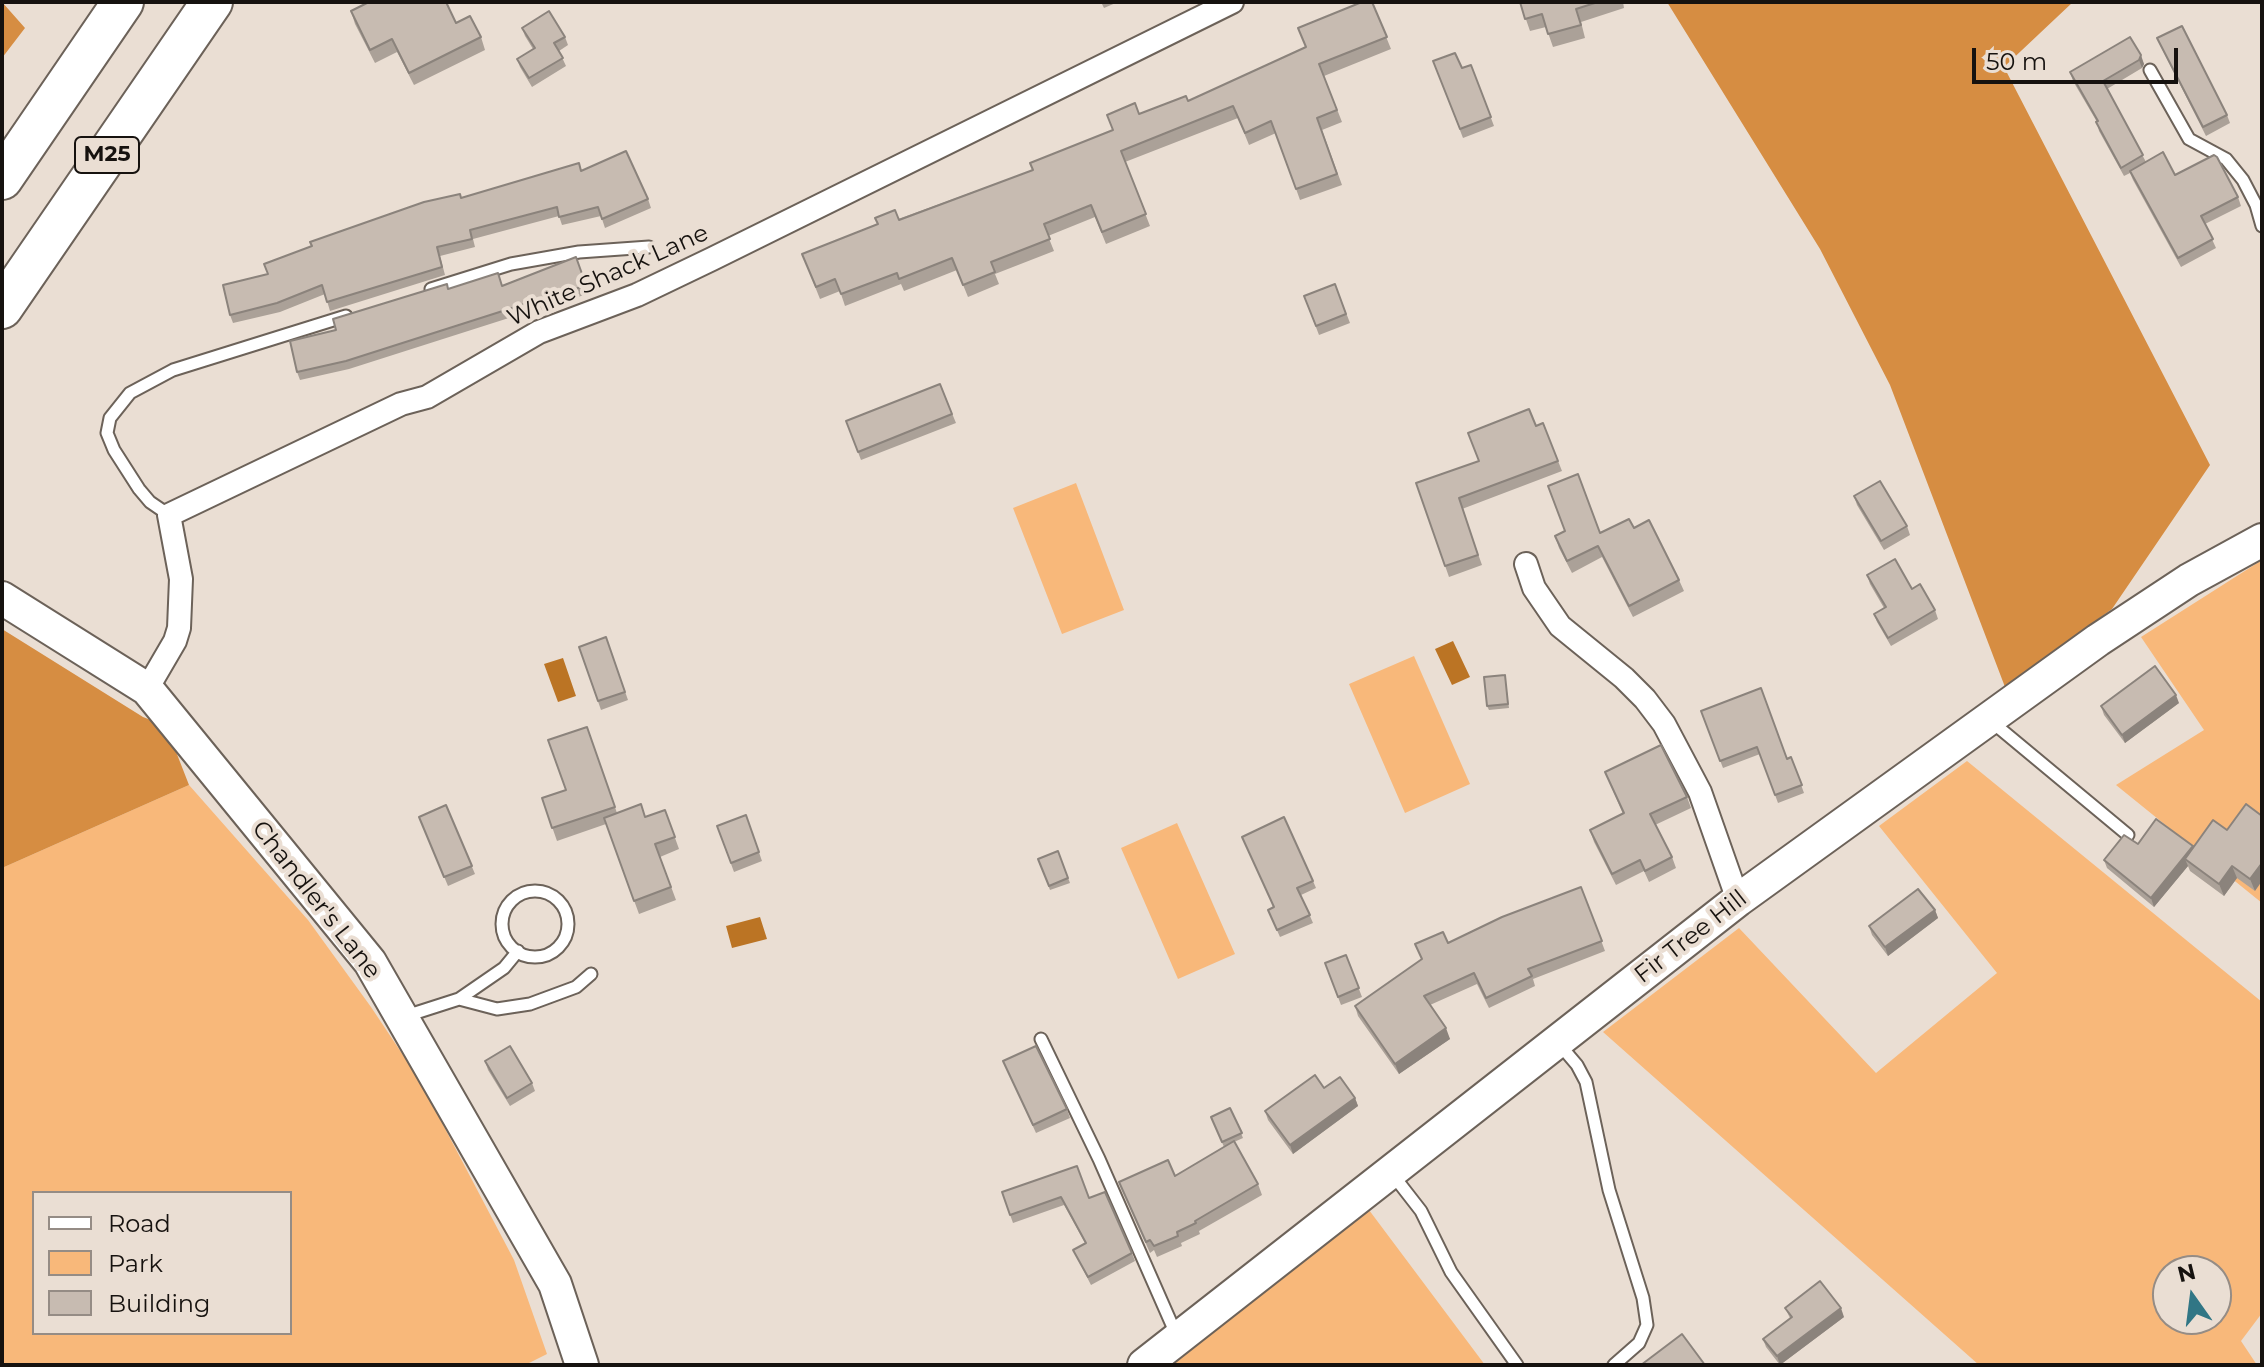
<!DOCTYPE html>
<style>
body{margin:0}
#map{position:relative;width:2264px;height:1367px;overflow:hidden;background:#eaded3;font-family:Montserrat,sans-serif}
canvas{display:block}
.frame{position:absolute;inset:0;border:4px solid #16120f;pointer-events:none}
.legend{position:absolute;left:32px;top:1191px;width:260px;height:144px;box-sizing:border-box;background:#eaded3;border:2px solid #958c85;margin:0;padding:10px 14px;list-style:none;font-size:24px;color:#16120f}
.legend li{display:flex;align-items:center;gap:16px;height:40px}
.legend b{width:40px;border:2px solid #958c85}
.north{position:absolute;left:2152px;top:1255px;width:80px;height:80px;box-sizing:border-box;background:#eaded3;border:2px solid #958c85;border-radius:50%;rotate:346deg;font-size:22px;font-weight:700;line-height:32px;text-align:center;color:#16120f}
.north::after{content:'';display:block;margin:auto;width:28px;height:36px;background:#317685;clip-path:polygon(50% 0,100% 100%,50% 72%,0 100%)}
.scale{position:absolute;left:1972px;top:48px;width:206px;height:36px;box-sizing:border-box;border:4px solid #16120f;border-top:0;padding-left:10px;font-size:24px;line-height:28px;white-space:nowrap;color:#16120f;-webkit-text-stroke:6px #eaded3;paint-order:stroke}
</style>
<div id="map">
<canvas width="2264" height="1367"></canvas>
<div class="frame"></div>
<ul class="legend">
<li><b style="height:10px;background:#fff"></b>Road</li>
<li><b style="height:22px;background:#f8b87a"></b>Park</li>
<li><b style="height:22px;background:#c7bbb1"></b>Building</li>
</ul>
<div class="north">N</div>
<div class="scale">50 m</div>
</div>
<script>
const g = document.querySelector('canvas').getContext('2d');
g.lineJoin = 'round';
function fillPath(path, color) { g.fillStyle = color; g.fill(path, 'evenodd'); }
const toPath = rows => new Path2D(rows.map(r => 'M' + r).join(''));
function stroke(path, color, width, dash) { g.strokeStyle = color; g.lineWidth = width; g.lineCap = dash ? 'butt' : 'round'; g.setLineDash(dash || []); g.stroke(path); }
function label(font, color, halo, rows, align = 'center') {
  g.font = font + ' Montserrat,sans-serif'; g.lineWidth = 8; g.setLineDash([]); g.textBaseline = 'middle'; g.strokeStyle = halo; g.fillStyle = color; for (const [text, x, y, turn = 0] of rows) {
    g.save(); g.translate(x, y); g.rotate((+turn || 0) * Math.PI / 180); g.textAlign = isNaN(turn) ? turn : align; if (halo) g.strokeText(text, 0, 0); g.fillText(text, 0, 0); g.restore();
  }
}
fillPath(toPath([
 [1076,483,1124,610,1062,634,1013,508],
 [2262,560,2262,903,2116,785,2204,730,2141,637],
 [1414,656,1470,784,1405,813,1349,684],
 [1967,761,2262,1002,2262,1313,2241,1341,2257,1365,1979,1365,1603,1032,1739,928,1876,1073,1997,973,1879,826],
 [2216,1271,2216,1319,2168,1319,2168,1271],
 [189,785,308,920,371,1007,419,1079,514,1260,547,1354,525,1365,2,1365,2,868],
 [34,1193,290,1193,290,1333,34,1333],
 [1177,823,1235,954,1178,979,1121,848],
 [1369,1210,1485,1365,1163,1365]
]), '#f8b87a');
fillPath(toPath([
 [2,2,25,28,2,58],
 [1667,2,2073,2,2004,67,2210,465,2112,609,2005,687,1890,385,1820,249],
 [2,629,143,717,166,726,189,785,2,868]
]), '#d68d42');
fillPath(toPath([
 [1453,641,1470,677,1452,685,1435,649],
 [563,658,576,696,558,702,544,664],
 [760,917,767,939,732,948,726,926]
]), '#bb7424');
const lane = toPath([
 [2150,70,2189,139,2226,159,2243,180,2256,205,2262,226],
 [431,289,511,264,579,252,649,247],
 [169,515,150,502,139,489,114,450,107,433,110,418,130,393,173,370,346,316],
 [1992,722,2128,835],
 '502 924a33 33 0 1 1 66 0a33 33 0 1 1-66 0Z',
 [459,999,504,968,518,951],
 [406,1016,459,999,497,1009,530,1004,576,987,591,974],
 [1041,1039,1099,1159,1176,1334],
 [1560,1045,1577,1065,1586,1082,1609,1190,1643,1298,1647,1325,1639,1343,1614,1365],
 [1393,1175,1421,1211,1451,1272,1517,1365]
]);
const street = toPath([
 [1526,564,1534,588,1560,626,1624,678,1645,699,1664,724,1700,792,1738,900],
 [147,689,175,641,179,628,181,579,169,515,401,404,427,397,539,332,637,295,712,259,1232,2]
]);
const secondary = toPath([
 [2,598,147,689,370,962,555,1284,582,1365],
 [1144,1365,1738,900,2098,640,2189,580,2262,540]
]);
const highway = toPath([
 [2,179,123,2],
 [2,308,212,2]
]);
stroke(lane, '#6c6259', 15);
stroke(street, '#6c6259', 26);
stroke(secondary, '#6c6259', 36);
stroke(highway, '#6c6259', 44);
stroke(lane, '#fff', 11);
stroke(street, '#fff', 22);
stroke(secondary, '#fff', 32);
stroke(highway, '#fff', 40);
fillPath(toPath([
 [1101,2,1118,2,1104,8],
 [1372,2,1391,49,1324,76,1342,122,1322,130,1342,185,1300,200,1276,133,1249,145,1238,118,1125,162,1150,226,1106,244,1095,217,1048,236,1054,251,995,274,999,284,968,297,957,270,904,291,901,284,845,306,840,291,820,299,802,254,1033,170,1112,130,1139,114,1188,101,1305,47],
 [1520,2,1623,2,1624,8,1581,22,1585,38,1553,47,1546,27,1530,31],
 [351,11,481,37,485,50,414,85,397,52,375,63,355,24],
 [522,28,565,37,568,45,559,51,566,66,532,87,520,67,517,59,533,49,525,36],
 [2130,37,2144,64,2142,68,2107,89,2146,162,2175,175,2238,197,2241,206,2205,224,2216,248,2181,267,2133,180,2130,173,2124,176,2099,131,2097,122,2073,81,2070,72],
 [2157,38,2227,115,2230,123,2206,136,2161,47],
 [1433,61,1462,68,1471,65,1494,126,1463,138],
 [581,170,648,199,651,208,605,228,601,216,562,225,559,216,473,239,475,247,440,256,445,275,330,311,325,294,280,312,233,323,230,315,268,274,461,198],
 [576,257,589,293,538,312,537,309,349,369,300,380,297,372,448,289,503,285],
 [1335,284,1350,323,1319,335,1304,296],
 [940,384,956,423,861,460,846,421],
 [1543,423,1562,471,1462,509,1482,565,1449,577,1416,483,1479,461,1536,426],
 [1854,496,1907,526,1910,535,1884,550,1857,505],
 [1634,528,1679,580,1684,591,1633,617,1602,557,1572,573,1559,548,1555,536,1600,533],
 [1867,575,1912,589,1935,610,1938,619,1891,646,1877,622,1874,614,1884,608,1870,584],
 [606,637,628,700,601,710,579,647],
 [1505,675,1509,708,1489,710,1487,706],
 [2179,703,2125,743,2104,715,2101,706],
 [1701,711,1787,759,1791,757,1804,793,1778,803,1760,754,1723,768],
 [587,727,617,813,645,817,665,810,679,849,660,857,676,900,639,914,606,824,557,841,542,798,566,790],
 [1605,772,1687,797,1691,808,1655,825,1672,857,1676,868,1649,882,1644,871,1616,885,1594,842,1590,830,1623,814],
 [2246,804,2255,891,2237,878,2224,896,2190,871,2188,866,2154,907,2107,868,2104,860,2138,844,2194,847,2227,830],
 [446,805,475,874,448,886,419,817],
 [746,815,762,861,734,872,717,826],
 [1242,837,1313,881,1316,888,1301,895,1313,923,1280,937,1268,910,1274,907],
 [1058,851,1070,883,1050,890,1038,859],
 [1581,887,1605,951,1533,979,1535,986,1489,1008,1477,984,1430,1005,1450,1039,1399,1074,1358,1016,1355,1006,1422,959,1415,944,1448,943],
 [1935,910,1938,918,1888,956,1872,935,1869,926],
 [1346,955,1362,997,1341,1005,1325,963],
 [485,1061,532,1083,535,1091,510,1106,488,1070],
 [1003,1061,1067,1109,1070,1118,1036,1133],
 [1324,1088,1355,1098,1358,1106,1293,1154,1268,1120,1265,1111],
 [1230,1108,1243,1138,1234,1142,1258,1184,1262,1195,1199,1231,1200,1234,1181,1243,1182,1246,1157,1257,1154,1250,1150,1253,1119,1182,1175,1176,1224,1147,1211,1117],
 [1002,1192,1089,1198,1132,1253,1135,1261,1091,1285,1073,1250,1085,1243,1064,1205,1013,1223],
 [1785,1308,1844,1317,1780,1365,1766,1347,1763,1339,1790,1318]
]), '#aba198');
fillPath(toPath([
 [2141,55,2144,64,2142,68,2139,60],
 [2176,695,2179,703,2125,743,2122,735],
 [2193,846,2196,855,2185,859,2188,866,2154,907,2151,898],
 [2262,863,2262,881,2255,891,2250,879],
 [2232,866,2237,878,2224,896,2219,884],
 [1935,910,1938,918,1888,956,1885,947],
 [1446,1028,1450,1039,1399,1074,1395,1064],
 [1355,1098,1358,1106,1293,1154,1290,1145],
 [1841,1308,1844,1317,1780,1365,1777,1356]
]), '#8b837c');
const building = toPath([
 [369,2,446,2,456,23,470,16,481,37,409,73,392,39,370,50,351,11,369,2],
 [1362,2,1372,2,1387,37,1319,64,1337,110,1317,118,1337,174,1296,189,1271,121,1245,133,1233,106,1121,151,1146,214,1102,232,1091,205,1044,224,1050,239,991,262,995,272,963,285,952,258,899,279,897,273,841,294,835,279,816,287,802,254,878,224,875,218,895,210,899,220,1033,170,1030,163,1113,130,1107,115,1135,103,1139,114,1186,96,1188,101,1306,47,1298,28,1362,2],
 [1520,2,1598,2,1576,9,1581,25,1548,34,1542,14,1525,19,1520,2],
 [549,11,565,37,554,43,563,58,529,78,517,59,535,48,522,28,549,11],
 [2182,26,2227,115,2203,127,2157,38,2182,26],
 [2130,37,2141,55,2139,60,2103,81,2143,155,2121,168,2096,122,2098,121,2070,72,2130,37],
 [1455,53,1462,68,1471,65,1491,117,1460,129,1433,61,1455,53],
 [626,151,648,199,602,219,598,207,559,217,557,207,470,230,472,239,437,247,442,267,327,302,322,285,277,303,230,315,223,285,268,274,264,264,312,246,310,242,424,202,460,194,461,198,579,163,581,171,626,151],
 [2163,152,2175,175,2214,155,2217,157,2238,197,2201,216,2213,239,2178,258,2130,171,2163,152],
 [576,257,586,285,535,304,534,301,346,361,297,372,290,341,336,330,333,319,447,284,448,289,498,273,502,286,576,257],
 [1335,284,1346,314,1316,326,1304,296,1335,284],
 [940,384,952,414,858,452,846,421,940,384],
 [1529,409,1536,426,1543,423,1558,461,1459,498,1478,555,1445,566,1416,483,1479,461,1468,433,1529,409],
 [1578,474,1600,533,1629,519,1634,528,1649,520,1679,580,1629,606,1598,546,1567,561,1555,536,1565,531,1548,486,1578,474],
 [1880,481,1907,526,1881,541,1854,496,1880,481],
 [1895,559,1912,589,1920,584,1935,610,1888,638,1874,614,1886,607,1867,575,1895,559],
 [606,637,625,692,598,701,579,647,606,637],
 [2155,666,2176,695,2122,735,2101,706,2155,666],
 [1505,675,1508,704,1487,706,1484,677,1505,675],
 [1761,688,1787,759,1791,757,1802,785,1775,795,1757,747,1720,761,1701,711,1761,688],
 [587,727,615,807,552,828,542,798,566,790,548,740,587,727],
 [1661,745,1687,797,1650,814,1672,857,1645,871,1640,860,1612,874,1590,830,1624,813,1605,772,1661,745],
 [641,804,645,817,665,810,675,837,655,844,671,887,634,901,604,818,641,804],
 [2246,804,2262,816,2262,863,2250,879,2232,866,2219,884,2185,859,2213,820,2227,830,2246,804],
 [446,805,472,866,444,877,419,817,446,805],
 [746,815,759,852,731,863,717,826,746,815],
 [1284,817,1313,881,1297,888,1310,915,1277,930,1268,910,1274,907,1242,837,1284,817],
 [2156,819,2193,846,2151,898,2104,860,2124,835,2138,844,2156,819],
 [1058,851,1068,878,1049,886,1038,859,1058,851],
 [1581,887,1602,941,1528,969,1532,976,1486,998,1474,973,1424,996,1446,1028,1395,1064,1355,1006,1422,959,1415,944,1443,932,1448,943,1502,917,1581,887],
 [1918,889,1935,910,1885,947,1869,926,1918,889],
 [1346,955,1359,988,1338,997,1325,963,1346,955],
 [510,1046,532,1083,507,1098,485,1061,510,1046],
 [1036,1046,1067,1109,1033,1125,1003,1061,1036,1046],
 [1315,1075,1324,1088,1340,1077,1355,1098,1290,1145,1265,1111,1315,1075],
 [1230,1108,1242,1133,1222,1142,1211,1117,1230,1108],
 [1234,1141,1258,1184,1195,1221,1196,1223,1177,1232,1178,1236,1154,1246,1150,1240,1146,1242,1119,1182,1168,1160,1175,1176,1234,1141],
 [1077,1166,1089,1198,1105,1192,1132,1253,1088,1277,1073,1250,1086,1243,1061,1197,1010,1215,1002,1192,1077,1166],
 [1820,1281,1841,1308,1777,1356,1763,1339,1792,1317,1785,1308,1820,1281],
 [1682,1334,1705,1365,1641,1365,1682,1334]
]);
fillPath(building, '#c7bbb1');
stroke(building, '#8b837c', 2);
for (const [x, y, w] of [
 [107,155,64]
]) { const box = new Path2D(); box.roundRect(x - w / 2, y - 18, w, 36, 6); g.fillStyle = '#eaded3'; g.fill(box); stroke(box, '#16120f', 2); }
label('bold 22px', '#16120f', null, [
 ["M25",107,155]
]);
label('24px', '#16120f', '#eaded3', [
 ["White Shack Lane",608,276,-24],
 ["Chandler's Lane",316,900,52],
 ["Fir Tree Hill",1691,937,-38]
]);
</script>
